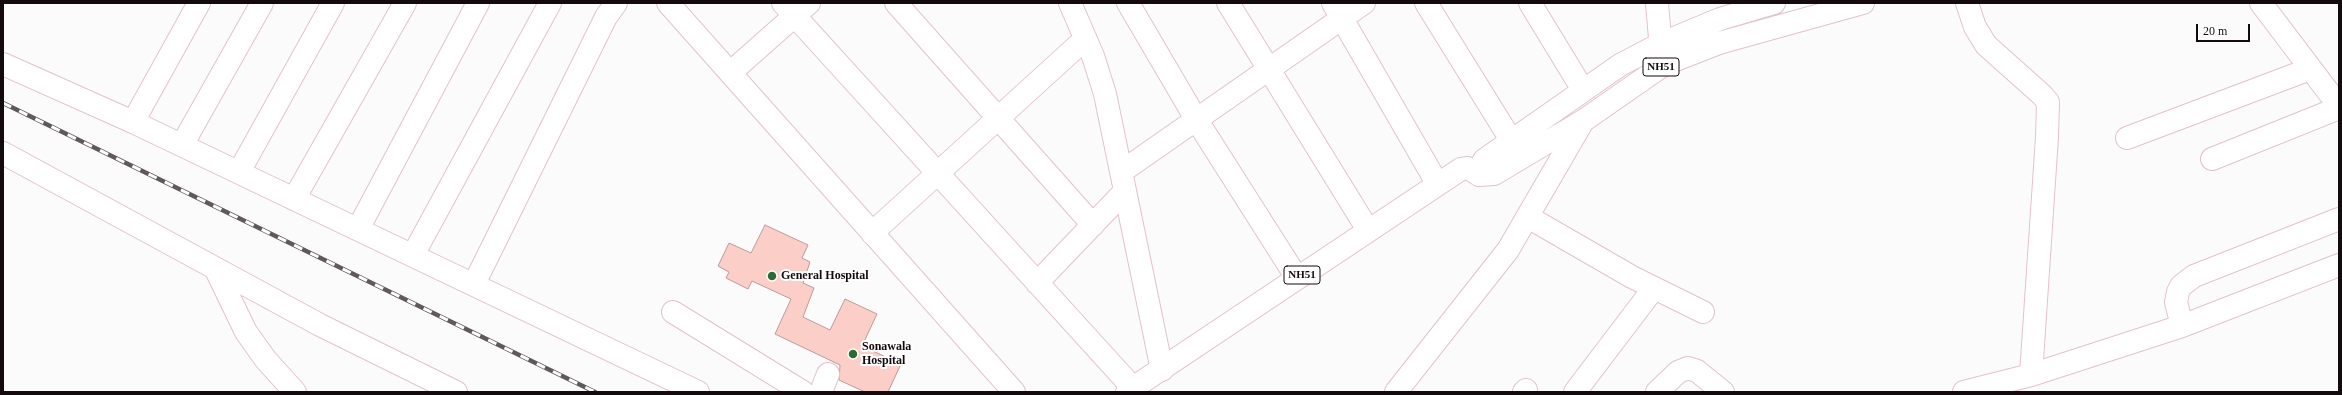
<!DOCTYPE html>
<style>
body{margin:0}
#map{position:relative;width:2342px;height:395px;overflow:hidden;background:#fbfbfb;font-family:Georgia,serif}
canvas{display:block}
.frame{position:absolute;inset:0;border:4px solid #14090d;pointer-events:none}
.scale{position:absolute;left:2196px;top:24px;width:54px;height:18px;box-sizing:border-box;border:2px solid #14090d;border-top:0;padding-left:5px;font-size:12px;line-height:14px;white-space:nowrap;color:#14090d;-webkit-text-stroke:3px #fff;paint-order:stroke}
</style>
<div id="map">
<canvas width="2342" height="395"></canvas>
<div class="frame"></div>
<div class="scale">20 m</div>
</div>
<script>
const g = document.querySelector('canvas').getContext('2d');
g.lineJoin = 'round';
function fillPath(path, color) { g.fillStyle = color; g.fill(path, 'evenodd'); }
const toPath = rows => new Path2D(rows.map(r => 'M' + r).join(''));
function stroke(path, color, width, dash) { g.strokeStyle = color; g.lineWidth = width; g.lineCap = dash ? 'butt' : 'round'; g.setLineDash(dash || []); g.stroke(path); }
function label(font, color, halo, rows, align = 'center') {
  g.font = font + ' Georgia,serif'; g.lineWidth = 4; g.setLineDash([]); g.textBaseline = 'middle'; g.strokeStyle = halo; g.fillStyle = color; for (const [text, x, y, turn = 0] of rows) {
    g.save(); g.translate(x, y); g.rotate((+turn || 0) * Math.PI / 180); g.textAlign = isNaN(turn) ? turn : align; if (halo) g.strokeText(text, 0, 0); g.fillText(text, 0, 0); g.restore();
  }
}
const building = toPath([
 [765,225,808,245,802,258,810,262,803,283,814,288,803,317,830,330,845,299,877,314,862,346,901,364,888,392,865,392,839,380,840,365,775,334,791,299,752,281,748,289,726,278,729,272,718,266,729,243,751,253,765,225]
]);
fillPath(building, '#fbcec8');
stroke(building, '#bd9a95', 1);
const minor = toPath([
 [668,3,1014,392],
 [783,3,1133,388],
 [896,3,1093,225],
 [1070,3,1093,56,1105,94,1162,370],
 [1128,3,1196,119,1297,278],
 [1228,3,1368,230],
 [1333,3,1437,183],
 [1426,3,1511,140],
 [1530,3,1583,90],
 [1657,3,1662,62],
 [1967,3,1975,27,1986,45,2042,95,2048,102,2047,137,2031,375],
 [2261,3,2339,106],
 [730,73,809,3],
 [133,122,199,3],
 [2127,138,2310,69],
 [182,145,262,3],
 [3,153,320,325,456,392],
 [2212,159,2339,108],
 [239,172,333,3],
 [1121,172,1364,3],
 [294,199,405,3],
 [1528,217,1632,277,1703,312],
 [358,229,478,3],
 [872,233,1085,39],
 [413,255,550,3],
 [216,270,246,332,266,360,295,392],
 [1037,283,1125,191],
 [474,284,606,17,616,3],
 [673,312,803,392],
 [2182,326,2176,302,2178,292,2181,286,2194,276,2339,219],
 [821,392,828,374],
 [1396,392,1508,250,1583,121],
 [1524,392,1526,390],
 [1575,392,1654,288],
 [1657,392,1678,372,1688,368,1697,371,1723,392],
 [1964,392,2031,375,2182,326,2339,265]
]);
const major = toPath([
 [3,64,133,122,698,392]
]);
const highway = toPath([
 [1479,175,1484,160,1620,65,1660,44,1720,19,1774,3],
 [1127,392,1461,169,1468,168,1479,175,1494,174,1583,121,1662,66,1683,57,1719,43,1863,3]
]);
stroke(minor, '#e4c1cc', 24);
stroke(major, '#e4c1cc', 24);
stroke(highway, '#e4c1cc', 24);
stroke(minor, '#fff', 22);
stroke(major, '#fff', 22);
stroke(highway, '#fff', 22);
const rail = toPath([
 [3,103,595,392]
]);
stroke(rail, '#60585b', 4.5);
stroke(rail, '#fff', 3, [9]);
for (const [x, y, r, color] of [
 [772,276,5,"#296c37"],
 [853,354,5,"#296c37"]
]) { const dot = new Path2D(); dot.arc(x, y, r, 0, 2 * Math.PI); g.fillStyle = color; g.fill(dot); stroke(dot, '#fff', 1.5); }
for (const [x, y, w] of [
 [1661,67,36],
 [1302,275,36]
]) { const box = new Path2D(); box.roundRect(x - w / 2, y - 9, w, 18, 3); g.fillStyle = '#fff'; g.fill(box); stroke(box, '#14090d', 1); }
label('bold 11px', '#14090d', null, [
 ["NH51",1661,67],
 ["NH51",1302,275]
]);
label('bold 12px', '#14090d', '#fff', [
 ["General Hospital",781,276],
 ["Sonawala",862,347],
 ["Hospital",862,361]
], 'left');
</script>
